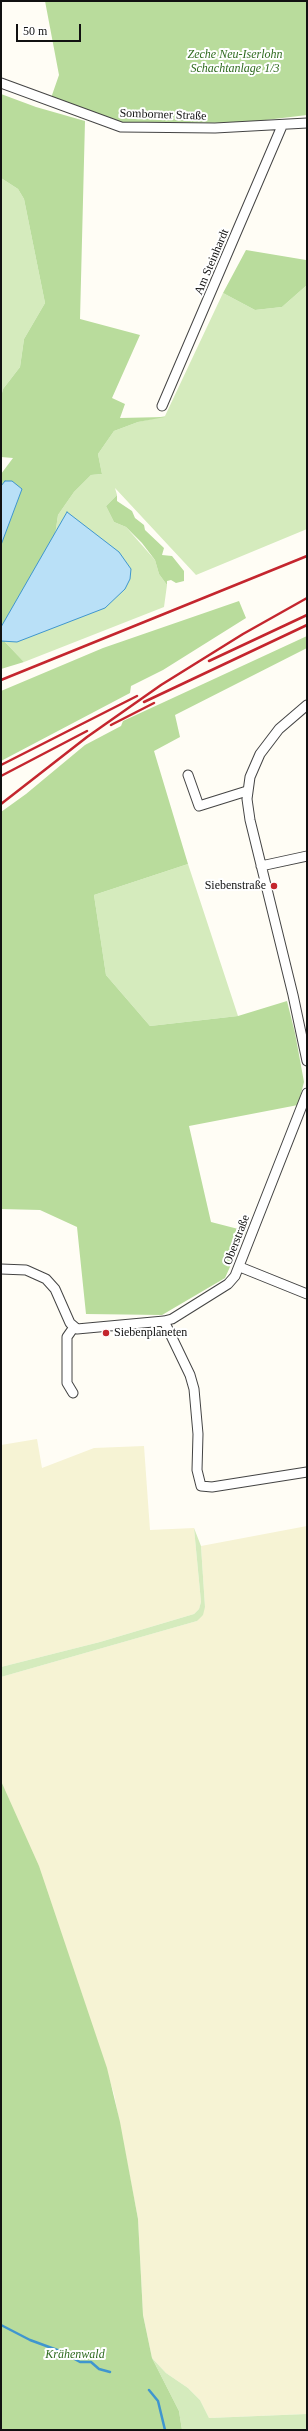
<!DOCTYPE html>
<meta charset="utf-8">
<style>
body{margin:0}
#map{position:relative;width:308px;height:2431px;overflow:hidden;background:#fffdf5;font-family:Georgia,serif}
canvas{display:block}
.frame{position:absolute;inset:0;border:2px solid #111;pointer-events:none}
.scale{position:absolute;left:16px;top:24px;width:65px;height:18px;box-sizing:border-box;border:2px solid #111;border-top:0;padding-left:5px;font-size:12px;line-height:14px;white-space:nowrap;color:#111;-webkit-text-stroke:3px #fff;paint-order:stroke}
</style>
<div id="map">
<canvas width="308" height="2431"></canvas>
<div class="frame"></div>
<div class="scale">50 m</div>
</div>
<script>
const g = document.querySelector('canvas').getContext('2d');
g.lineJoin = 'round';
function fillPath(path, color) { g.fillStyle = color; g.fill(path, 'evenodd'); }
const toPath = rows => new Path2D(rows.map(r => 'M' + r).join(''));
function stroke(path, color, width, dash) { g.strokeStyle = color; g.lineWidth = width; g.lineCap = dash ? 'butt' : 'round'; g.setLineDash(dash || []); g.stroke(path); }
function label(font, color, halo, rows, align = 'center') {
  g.font = font + ' Georgia,serif'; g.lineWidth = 4; g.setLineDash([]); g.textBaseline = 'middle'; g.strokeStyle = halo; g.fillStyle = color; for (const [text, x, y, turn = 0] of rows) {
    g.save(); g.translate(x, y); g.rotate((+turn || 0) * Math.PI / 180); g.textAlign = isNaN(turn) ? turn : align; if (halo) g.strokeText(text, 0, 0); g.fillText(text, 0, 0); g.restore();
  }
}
fillPath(toPath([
 [37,1439,42,1468,94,1448,144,1446,150,1530,194,1528,201,1602,199,1609,194,1614,100,1642,1,1667,1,1445],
 [307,1526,307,2414,209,2418,200,2400,188,2388,166,2373,152,2358,143,2315,138,2219,114,2094,81,1992,1,1781,1,1677,197,1621,205,1607,201,1546]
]), '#f6f3d4');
fillPath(toPath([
 [1,178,18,189,24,199,45,303,24,339,20,367,3,389,1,397],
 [307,285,307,529,196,575,115,488,117,495,106,506,114,522,126,527,155,560,159,574,167,585,164,607,24,662,5,642,52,556,58,515,74,492,91,475,102,474,98,454,114,431,138,422,165,416,223,293,255,310,282,307],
 [188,864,238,1016,150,1026,106,975,94,895],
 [194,1528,201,1546,205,1607,203,1615,197,1621,1,1677,1,1667,100,1642,194,1614,199,1609,201,1602],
 [152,2358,166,2373,188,2388,200,2400,209,2418,307,2414,307,2430,182,2430,179,2411]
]), '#d5ebbd');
fillPath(toPath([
 [45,1,307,1,307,115,241,123,117,122,51,98,59,75],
 [1,94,36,107,85,121,80,319,140,335,112,398,125,404,120,418,165,417,138,422,114,431,98,454,102,474,91,475,74,492,58,515,52,556,5,642,24,662,1,669,1,474,13,458,1,457,1,397,3,389,20,367,24,339,45,303,24,199,18,189,1,178],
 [246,250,306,260,307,257,307,285,282,307,255,310,223,293],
 [117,495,117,501,132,511,135,518,144,525,145,530,164,548,162,555,172,556,184,571,184,581,176,583,171,580,167,581,167,585,159,574,155,560,142,543,126,527,114,522,106,506],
 [239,601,246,618,163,670,131,686,130,693,1,761,1,691,103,648],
 [307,636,307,648,175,715,180,737,154,751,188,864,94,895,106,975,150,1026,238,1016,287,1001,295,1033,304,1082,298,1105,189,1126,211,1222,246,1231,225,1278,162,1315,86,1314,77,1227,40,1210,1,1209,1,812,26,794,85,745,121,726,123,721],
 [1,1781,39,1866,107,2068,120,2122,138,2219,143,2315,152,2358,179,2411,182,2430,1,2430]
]), '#b9dc9c');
const water = toPath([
 [5,481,12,481,22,489,1,545,1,486,5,481],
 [67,512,119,552,131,569,130,579,125,589,105,608,17,642,1,641,1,627,67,512]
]);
fillPath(water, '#b9e0f7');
stroke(water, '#3f96cf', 1);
stroke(toPath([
 [1,2325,30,2340,60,2351,80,2362,91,2362,99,2369,110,2372],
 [149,2390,158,2401,165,2430]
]), '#3f96cf', 2.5);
const street = toPath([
 [1,83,121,127,215,128,307,123],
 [162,406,282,126],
 [307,705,279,729,260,754,250,777,247,799,250,820,293,995,307,1061],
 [188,775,199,806,247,791],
 [261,866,307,856],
 [240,1267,307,1294],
 [1,1269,26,1270,46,1279,55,1289,70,1323,77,1329,164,1321,172,1319,228,1284,235,1276,307,1093],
 [164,1321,190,1375,194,1389,198,1434,197,1470,201,1486,212,1487,307,1472],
 [73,1393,67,1383,67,1337,74,1327]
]);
stroke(street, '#444', 11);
stroke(street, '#fff', 9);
stroke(toPath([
 [209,661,307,615],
 [1,680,307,556],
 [144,702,307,625],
 [111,725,154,703],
 [1,765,137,696],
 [1,776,87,731],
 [1,804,87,737,161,685,243,634,307,598]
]), '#c4262e', 2.5);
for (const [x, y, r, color] of [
 [274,886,4,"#c4262e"],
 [106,1333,4,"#c4262e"]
]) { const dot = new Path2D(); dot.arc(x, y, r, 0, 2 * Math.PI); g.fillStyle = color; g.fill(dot); stroke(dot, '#fff', 1.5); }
label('italic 12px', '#2f6b1f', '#fff', [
 ["Zeche Neu-Iserlohn",235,55],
 ["Schachtanlage 1/3",235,69],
 ["Krähenwald",75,2355]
]);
label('12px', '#111', '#fff', [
 ["Somborner Straße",163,115,2],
 ["Am Steinhardt",212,262,-67],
 ["Oberstraße",237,1240,-69]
]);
label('12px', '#111', '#fff', [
 ["Siebenstraße",266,886],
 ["Siebenplaneten",114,1333,"left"]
], 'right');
</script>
